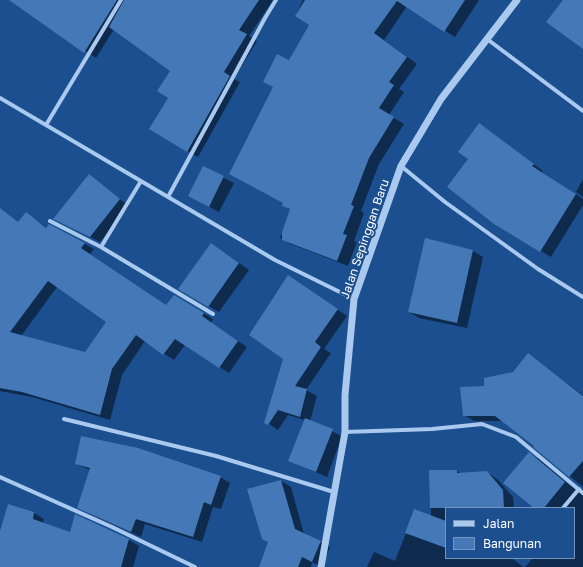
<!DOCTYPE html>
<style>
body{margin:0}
#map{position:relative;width:583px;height:567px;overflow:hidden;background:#1b4f8f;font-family:"Golos Text",sans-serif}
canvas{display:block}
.legend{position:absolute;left:445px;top:507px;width:130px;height:52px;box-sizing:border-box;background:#1b4f8f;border:1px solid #7695bc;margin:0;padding:5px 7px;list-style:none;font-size:12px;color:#fff}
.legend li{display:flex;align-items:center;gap:8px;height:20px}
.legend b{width:20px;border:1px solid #7695bc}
</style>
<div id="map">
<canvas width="583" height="567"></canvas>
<ul class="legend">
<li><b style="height:5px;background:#a9c9ee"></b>Jalan</li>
<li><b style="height:11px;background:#4478b7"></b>Bangunan</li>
</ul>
</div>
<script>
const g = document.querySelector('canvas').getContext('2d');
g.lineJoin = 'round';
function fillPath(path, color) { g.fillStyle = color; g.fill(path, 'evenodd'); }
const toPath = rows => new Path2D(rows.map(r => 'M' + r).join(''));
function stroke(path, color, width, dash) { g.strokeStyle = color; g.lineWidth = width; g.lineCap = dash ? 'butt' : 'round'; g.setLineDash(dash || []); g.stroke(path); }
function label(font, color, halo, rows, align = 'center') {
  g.font = font + ' "Golos Text",sans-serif'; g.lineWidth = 4; g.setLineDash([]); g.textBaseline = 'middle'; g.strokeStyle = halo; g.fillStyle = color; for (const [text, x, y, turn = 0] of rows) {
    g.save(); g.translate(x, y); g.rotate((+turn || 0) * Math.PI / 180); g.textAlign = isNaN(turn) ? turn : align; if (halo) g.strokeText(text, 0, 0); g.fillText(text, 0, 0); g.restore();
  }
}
fillPath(toPath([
 [10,0,273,0,249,36,257,41,234,79,240,82,198,157,151,129,169,98,171,71,114,29,96,58],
 [303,0,479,0,455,37,407,6,384,40,417,64,399,89,404,92,389,115,404,124,379,164,361,211,364,213,354,241,357,242,348,266,291,244,280,238,291,210,283,206,290,61,310,25,296,15],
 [480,125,543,171,542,172,583,199,583,205,551,257,495,223,469,159],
 [203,167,234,183,219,212,199,201],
 [89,176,129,206,100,242,65,224],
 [583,179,583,197,576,192],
 [0,209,22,225,26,213,47,228,49,226,85,244,94,249,90,254,167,306,174,296,213,319,211,323,247,347,229,373,185,345,174,360,145,341,122,375,110,420,32,397,0,391],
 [57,287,107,322,86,353,21,336],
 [426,239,473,251,483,257,467,328,419,318,409,312],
 [212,244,249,270,219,312,180,289],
 [289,276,347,316,324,349,331,353,306,390,317,396,310,421,342,436,327,477,290,461,305,420,288,415,278,430,266,422,284,358],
 [528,354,583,395,583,487,535,447,536,445,504,421,474,421,464,415,485,386,514,373],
 [529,454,539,459,583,496,583,567,525,567,533,558,574,558,574,508,535,508],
 [76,464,220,477,230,483,221,509,213,507,202,542,145,524,141,537,88,513,90,470],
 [430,471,457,471,462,474,487,472,497,479,513,497,514,508,446,508,446,558,512,558,523,567,367,567,374,552,395,561,415,510,431,517],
 [281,481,291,487,304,534,330,547,322,567,312,562,311,567,260,567,269,542],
 [9,505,34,513,44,519,43,523,71,533,76,516,129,540,139,546,133,567,3,567,0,565,0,535]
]), '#0007');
fillPath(toPath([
 [9,0,117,0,84,53],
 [124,0,259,0,239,30,247,34,224,72,230,76,187,152,149,129,168,98,157,91,170,71,109,27],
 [305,0,465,0,444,32,397,1,374,33,407,57,389,82,394,85,379,108,394,117,369,158,351,205,354,206,343,234,347,235,337,261,282,240,282,232,290,209,282,206,283,203,229,174,273,87,263,82,277,54,289,60,309,25,295,16],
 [563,0,583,0,583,49,546,22],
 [479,123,534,164,532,166,576,194,540,252,494,224,447,187,468,159,458,152],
 [203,166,224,176,209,207,188,196],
 [89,174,120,199,90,237,53,219],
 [0,208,18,222,26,212,46,228,49,224,85,243,81,248,166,305,174,295,204,313,202,316,238,341,219,368,175,339,163,355,136,335,112,369,100,415,22,392,0,388],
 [48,281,106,322,85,352,10,332],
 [425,238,473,250,457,323,408,312],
 [211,243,239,263,208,307,178,289],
 [288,275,338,309,315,342,321,347,295,386,307,389,300,417,278,410,268,425,264,423,283,359,249,335],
 [528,353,583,396,583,461,569,477,533,447,534,446,495,416,463,416,460,387,484,386,484,378,513,372],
 [305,418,333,429,316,472,288,461],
 [81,436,138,448,221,476,211,505,204,502,193,537,136,519,131,532,77,508,90,468,75,464],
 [529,452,565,482,544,508,534,508,503,483],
 [429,470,457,470,457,473,487,471,503,490,504,508,430,508],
 [281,480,295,529,321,541,320,543,312,562,302,557,298,567,259,567,268,542,262,539,247,489],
 [8,504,34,512,33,519,70,532,75,514,129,539,121,567,0,567,0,531],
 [414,509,446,521,446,548,405,533]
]), '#4478b7');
stroke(toPath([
 [487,39,583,111],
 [0,98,275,260,354,299],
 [46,125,121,0],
 [401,166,445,202,538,269,583,297],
 [168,197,265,18,276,0],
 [50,221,101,247,213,314],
 [101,247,141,181],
 [64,419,216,456,334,492],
 [345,432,432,429,482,424,516,437,583,493],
 [0,477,112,527,195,567],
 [563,508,579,489]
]), '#a9c9ee', 4);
stroke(toPath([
 [321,567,345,432,345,395,354,299,401,166,441,99,517,0]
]), '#a9c9ee', 7);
label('12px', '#fff', '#1b4f8f', [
 ["Jalan Sepinggan Baru",365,239,-71]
]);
</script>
